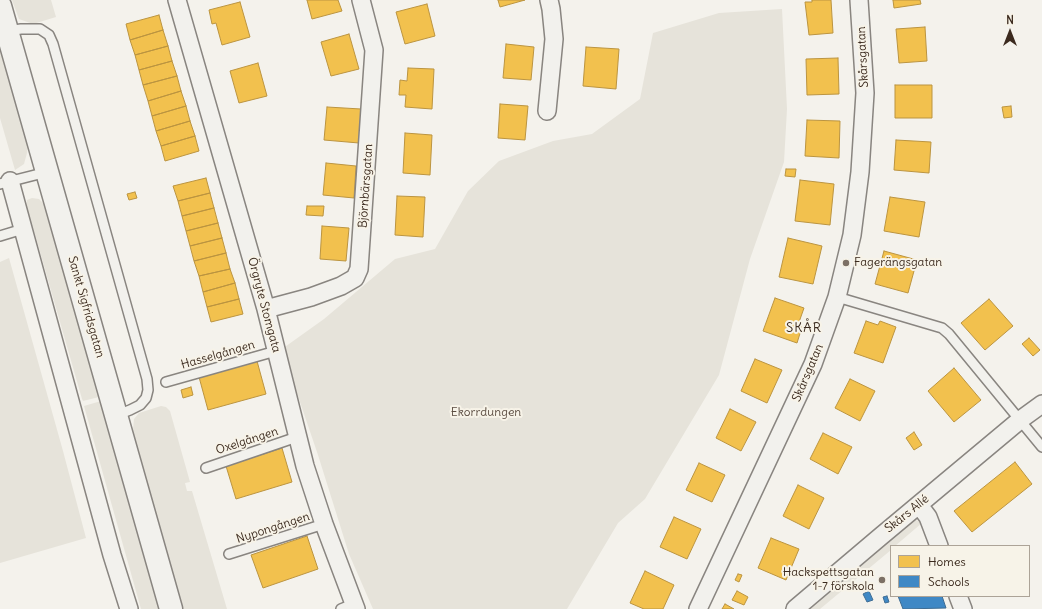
<!DOCTYPE html>
<meta charset="utf-8">
<style>
body{margin:0}
#map{position:relative;width:1042px;height:609px;overflow:hidden;background:#f4f2ec;font-family:Delius,sans-serif}
canvas{display:block}
.legend{position:absolute;left:890px;top:545px;width:140px;height:52px;box-sizing:border-box;background:#f7f3e8;border:1px solid #aca397;margin:0;padding:5px 7px;list-style:none;font-size:12px;color:#3b2a1e}
.legend li{display:flex;align-items:center;gap:8px;height:20px}
.legend b{width:20px;border:1px solid #aca397}
.north{position:absolute;left:990px;top:12px;width:40px;height:40px;-webkit-text-stroke:3px #f7f3e8;paint-order:stroke;rotate:0deg;font-size:11px;font-weight:700;line-height:16px;text-align:center;color:#3b2a1e}
.north::after{content:'';display:block;margin:auto;width:14px;height:18px;background:#3b2a1e;clip-path:polygon(50% 0,100% 100%,50% 72%,0 100%)}
</style>
<div id="map">
<canvas width="1042" height="609"></canvas>
<ul class="legend">
<li><b style="height:11px;background:#f2c14e"></b>Homes</li>
<li><b style="height:11px;background:#3f88c5"></b>Schools</li>
</ul>
<div class="north">N</div>
</div>
<script>
const g = document.querySelector('canvas').getContext('2d');
g.lineJoin = 'round';
function fillPath(path, color) { g.fillStyle = color; g.fill(path, 'evenodd'); }
const toPath = rows => new Path2D(rows.map(r => 'M' + r).join(''));
function stroke(path, color, width, dash) { g.strokeStyle = color; g.lineWidth = width; g.lineCap = dash ? 'butt' : 'round'; g.setLineDash(dash || []); g.stroke(path); }
function label(font, color, halo, rows, align = 'center') {
  g.font = font + ' Delius,sans-serif'; g.lineWidth = 4; g.setLineDash([]); g.textBaseline = 'middle'; g.strokeStyle = halo; g.fillStyle = color; for (const [text, x, y, turn = 0] of rows) {
    g.save(); g.translate(x, y); g.rotate((+turn || 0) * Math.PI / 180); g.textAlign = isNaN(turn) ? turn : align; if (halo) g.strokeText(text, 0, 0); g.fillText(text, 0, 0); g.restore();
  }
}
fillPath(toPath([
 [12,0,51,0,56,17,33,24,19,19],
 [782,9,787,109,784,162,750,259,719,375,645,499,618,523,567,609,373,609,349,554,318,455,282,349,324,319,395,259,435,249,468,191,499,161,553,141,592,134,640,99,653,33,719,13],
 [0,45,28,145,27,153,24,164,15,170,0,118],
 [32,198,39,199,46,206,99,397,83,401,82,399,36,238,26,207,27,200],
 [9,258,63,451,86,538,0,563,0,262],
 [101,401,160,609,141,609,84,406],
 [161,406,166,407,170,411,190,482,185,483,187,491,192,491,227,609,182,609,172,577,143,476,133,430,134,419,139,413],
 [914,519,922,523,895,546,891,546,891,550,820,609,807,609]
]), '#e6e3da');
const homes = toPath([
 [307,0,338,0,342,11,312,19,307,0],
 [498,0,525,0,500,7,498,0],
 [812,0,831,0,833,33,809,35,805,2,812,2,812,0],
 [893,0,920,0,921,4,894,8,893,0],
 [240,2,250,37,222,45,216,23,212,24,209,10,240,2],
 [427,4,435,36,405,44,396,12,427,4],
 [159,15,163,30,130,40,126,24,159,15],
 [925,27,927,61,899,63,896,29,925,27],
 [163,30,168,46,135,55,130,40,163,30],
 [349,34,359,69,331,76,321,42,349,34],
 [506,44,534,47,531,80,503,78,506,44],
 [168,46,172,61,139,70,135,55,168,46],
 [586,47,619,49,616,89,583,86,586,47],
 [838,58,839,94,807,95,806,59,838,58],
 [172,61,177,76,143,85,139,70,172,61],
 [258,63,267,96,239,103,230,71,258,63],
 [408,68,434,69,432,109,405,107,406,95,399,95,400,80,407,81,408,68],
 [177,76,181,91,148,101,143,85,177,76],
 [895,85,932,85,932,118,895,118,895,85],
 [181,91,186,106,152,116,148,101,181,91],
 [500,104,528,106,525,140,498,138,500,104],
 [186,106,190,121,156,131,152,116,186,106],
 [1011,106,1012,117,1004,118,1002,107,1011,106],
 [327,107,361,109,359,143,324,140,327,107],
 [807,120,840,121,839,158,805,156,807,120],
 [190,121,195,136,161,146,156,131,190,121],
 [405,133,432,135,430,175,403,173,405,133],
 [195,136,199,151,165,161,161,146,195,136],
 [896,140,931,142,929,173,894,170,896,140],
 [326,163,356,166,354,198,323,195,326,163],
 [786,169,796,169,795,177,785,176,786,169],
 [206,178,210,193,178,201,173,186,206,178],
 [800,180,834,184,830,225,795,221,800,180],
 [135,192,137,198,129,200,127,194,135,192],
 [210,193,214,208,182,216,178,201,210,193],
 [397,196,425,197,423,237,395,235,397,196],
 [890,197,925,202,919,237,884,231,890,197],
 [307,206,324,206,323,216,306,215,307,206],
 [214,208,218,223,186,231,182,216,214,208],
 [218,223,222,238,190,246,186,231,218,223],
 [322,226,349,228,346,261,320,259,322,226],
 [222,238,226,253,194,261,190,246,222,238],
 [788,238,822,246,813,284,779,277,788,238],
 [884,251,917,260,908,293,875,284,884,251],
 [226,253,230,269,199,276,194,261,226,253],
 [230,269,235,283,203,292,199,276,230,269],
 [235,283,239,299,207,307,203,292,235,283],
 [775,298,804,308,798,325,802,327,797,343,763,331,775,298],
 [239,299,243,314,211,322,207,307,239,299],
 [989,299,1013,326,985,350,961,323,989,299],
 [866,321,878,325,880,321,896,327,883,363,854,353,866,321],
 [1029,338,1040,350,1033,356,1022,344,1029,338],
 [755,359,782,370,767,403,741,391,755,359],
 [257,361,266,394,208,410,199,377,257,361],
 [954,368,981,400,954,422,928,391,954,368],
 [850,379,875,391,860,421,835,408,850,379],
 [191,387,193,395,183,398,181,390,191,387],
 [730,409,756,422,741,451,716,438,730,409],
 [914,432,922,445,914,450,906,438,914,432],
 [823,433,852,447,838,474,810,459,823,433],
 [282,448,292,482,236,499,226,466,282,448],
 [1015,462,1032,484,972,532,954,511,1015,462],
 [699,463,725,475,712,502,686,490,699,463],
 [798,485,824,498,809,529,783,516,798,485],
 [674,517,701,529,687,559,660,547,674,517],
 [307,536,318,569,263,588,251,555,307,536],
 [771,538,799,549,786,580,758,568,771,538],
 [645,571,674,585,663,609,644,609,630,603,645,571],
 [738,574,742,575,739,582,735,580,738,574],
 [737,591,748,597,744,605,732,600,737,591],
 [725,604,734,609,722,609,725,604]
]);
fillPath(homes, '#f2c14e');
stroke(homes, '#bb9440', 1);
const schools = toPath([
 [869,591,873,600,867,602,863,594,869,591],
 [887,596,889,602,885,603,883,597,887,596],
 [898,596,942,596,946,608,903,609,898,596]
]);
fillPath(schools, '#3f88c5');
stroke(schools, '#3e6c93', 1);
const lane = toPath([
 [7,31,21,29,40,29,49,35,53,44,147,379,148,390,146,398,140,405,130,410,117,415],
 [0,184,47,172],
 [0,236,23,229],
 [837,297,942,328,949,334,1042,447],
 [166,382,276,351],
 [206,468,297,437],
 [229,554,324,524],
 [341,609,353,604]
]);
const street = toPath([
 [177,0,266,309,305,466,324,524,356,609],
 [547,111,554,39,551,9,549,0],
 [10,181,112,555,129,609],
 [266,309,311,297,341,286,355,278,359,269,374,50,361,0],
 [919,505,928,517,939,546],
 [958,596,963,609],
 [698,609,813,364,837,297,852,235,860,172,865,93,859,0],
 [795,609,880,537,1020,420,1042,404]
]);
const secondary = toPath([
 [0,6,171,609]
]);
stroke(lane, '#898580', 12);
stroke(street, '#898580', 20);
stroke(secondary, '#898580', 25);
stroke(lane, '#f2f1ed', 9);
stroke(street, '#f2f1ed', 17);
stroke(secondary, '#f2f1ed', 22);
for (const [x, y, r, color] of [
 [846,263,4,"#7c7066"],
 [882,580,4,"#7c7066"]
]) { const dot = new Path2D(); dot.arc(x, y, r, 0, 2 * Math.PI); g.fillStyle = color; g.fill(dot); stroke(dot, '#f7f3e8', 1.5); }
label('12px', '#3b2a1e', '#f7f3e8', [
 ["Skårsgatan",863,57,-93],
 ["Björnbärsgatan",366,186,-86],
 ["Örgryte Stomgata",264,305,75],
 ["Sankt Sigfridsgatan",86,307,74],
 ["Hasselgången",218,355,-16],
 ["Skårsgatan",808,373,-67],
 ["Oxelgången",247,441,-18],
 ["Skårs Allé",907,514,-39],
 ["Nypongången",273,528,-18]
]);
label('12px', '#3b2a1e', '#f7f3e8', [
 ["Fagerängsgatan",854,263],
 ["Hackspettsgatan",874,573,"right"],
 ["1-7 förskola",874,587,"right"]
], 'left');
label('12px', '#5b4c41', '#f7f3e8', [
 ["Ekorrdungen",486,413]
]);
g.letterSpacing = '1px';
label('13px', '#3b2a1e', '#f7f3e8', [
 ["SKÅR",804,328]
]);
g.letterSpacing = '0px';
</script>
